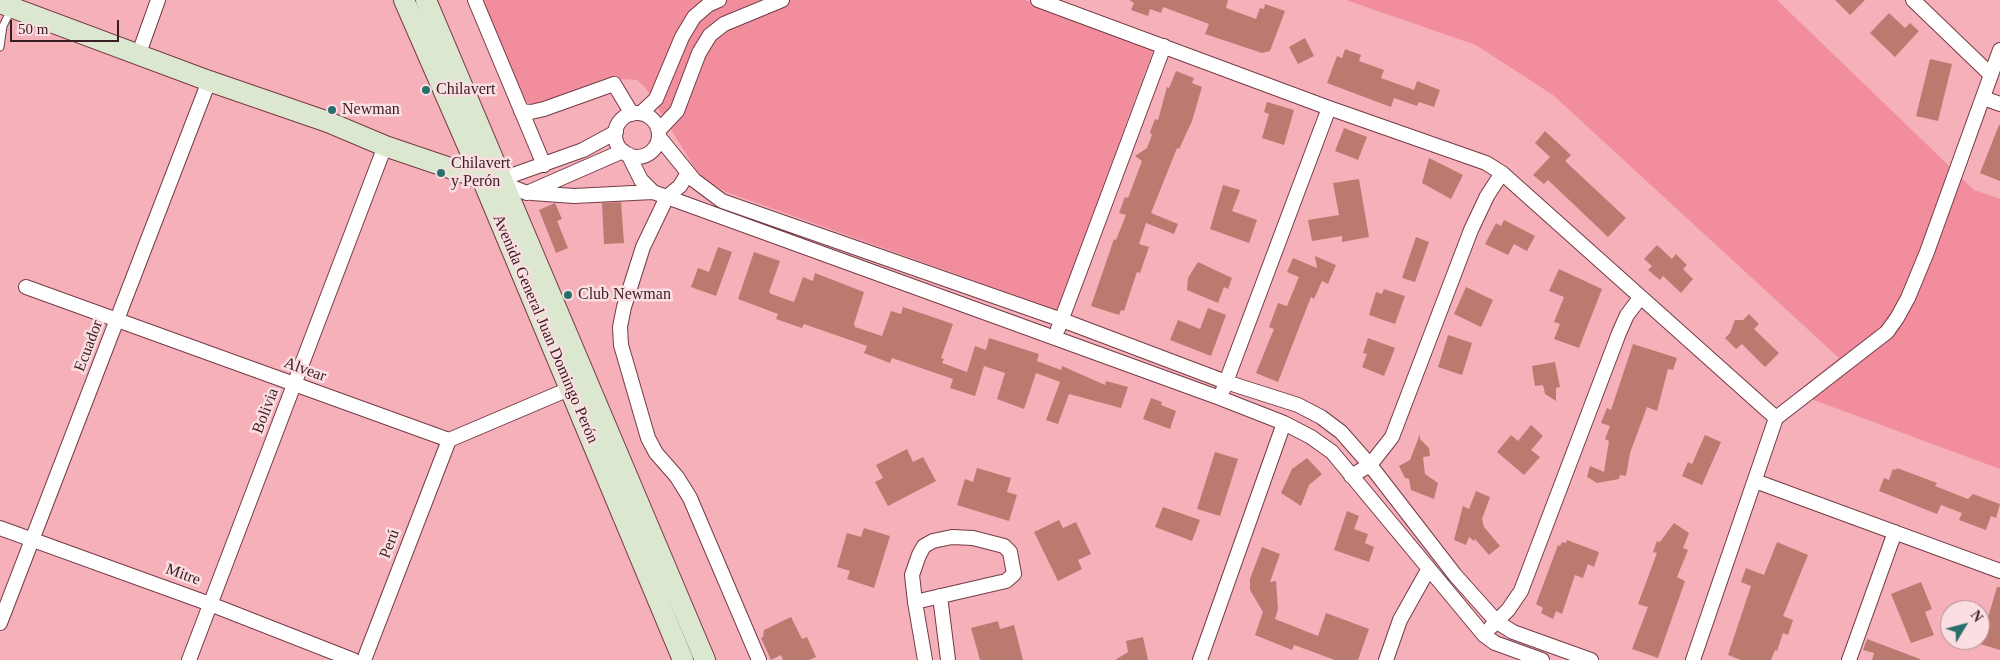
<!DOCTYPE html>
<meta charset="utf-8">
<style>
body{margin:0}
#map{position:relative;width:2000px;height:660px;overflow:hidden;background:#f5b0ba;font-family:"Times New Roman",serif}
canvas{display:block}
.north{position:absolute;left:1940px;top:600px;width:50px;height:50px;box-sizing:border-box;background:#fbdee1;border:1px solid #ad9195;border-radius:50%;rotate:53deg;font-size:14px;font-weight:700;line-height:20px;text-align:center;color:#381e22}
.north::after{content:'';display:block;margin:auto;width:18px;height:22px;background:#26706c;clip-path:polygon(50% 0,100% 100%,50% 72%,0 100%)}
.scale{position:absolute;left:10px;top:20px;width:109px;height:22px;box-sizing:border-box;border:2px solid #381e22;border-top:0;padding-left:6px;font-size:15px;line-height:18px;white-space:nowrap;color:#381e22;-webkit-text-stroke:4px #fbdee1;paint-order:stroke}
</style>
<div id="map">
<canvas width="2000" height="660"></canvas>
<div class="north">N</div>
<div class="scale">50 m</div>
</div>
<script>
const g = document.querySelector('canvas').getContext('2d');
g.lineJoin = 'round';
function fillPath(path, color) { g.fillStyle = color; g.fill(path, 'evenodd'); }
const toPath = rows => new Path2D(rows.map(r => 'M' + r).join(''));
function stroke(path, color, width, dash) { g.strokeStyle = color; g.lineWidth = width; g.lineCap = dash ? 'butt' : 'round'; g.setLineDash(dash || []); g.stroke(path); }
function label(font, color, halo, rows, align = 'center') {
  g.font = font + ' "Times New Roman",serif'; g.lineWidth = 5; g.setLineDash([]); g.textBaseline = 'middle'; g.strokeStyle = halo; g.fillStyle = color; for (const [text, x, y, turn = 0] of rows) {
    g.save(); g.translate(x, y); g.rotate((+turn || 0) * Math.PI / 180); g.textAlign = isNaN(turn) ? turn : align; if (halo) g.strokeText(text, 0, 0); g.fillText(text, 0, 0); g.restore();
  }
}
fillPath(toPath([
 [480,0,1025,0,1154,48,1057,310,726,192,707,181,696,170,645,87,637,80,607,78,538,105,526,102,521,97],
 [1346,0,1777,0,1974,190,2000,199,2000,469,1795,393,1839,358,1553,95,1476,45]
]), '#f18d9d');
fillPath(toPath([
 [1129,0,1228,0,1226,8,1256,19,1260,8,1264,9,1265,4,1285,11,1270,51,1262,53,1205,34,1209,24,1163,7,1161,13,1150,9,1148,16,1131,10,1134,3],
 [1835,0,1865,0,1850,15],
 [1889,13,1905,28,1910,23,1919,31,1895,57,1870,33],
 [1305,38,1314,56,1298,64,1289,47],
 [1345,49,1361,55,1359,61,1384,70,1381,78,1414,90,1417,81,1440,90,1434,107,1419,102,1417,106,1394,98,1391,107,1327,83,1337,56,1342,58],
 [1930,59,1952,64,1938,121,1916,116],
 [1176,71,1194,78,1192,83,1202,87,1192,121,1179,149,1177,148,1151,213,1178,224,1174,234,1146,223,1139,244,1149,247,1140,273,1137,272,1124,311,1121,310,1119,315,1091,306,1114,239,1116,240,1126,215,1119,213,1125,197,1128,198,1142,161,1135,156,1147,148,1152,135,1150,132,1155,119,1158,120,1167,87,1169,88],
 [1267,102,1294,110,1284,145,1262,138,1269,114,1264,112],
 [1999,125,2000,125,2000,181,1980,173],
 [1344,128,1367,137,1358,160,1335,151],
 [1545,131,1571,155,1565,161,1626,218,1608,237,1548,180,1544,184,1533,175,1550,157,1535,143],
 [1429,158,1463,175,1451,199,1422,183],
 [1359,179,1369,237,1342,242,1342,236,1312,241,1308,220,1339,215,1333,183],
 [1223,185,1240,190,1232,211,1257,220,1249,243,1210,229],
 [621,202,624,243,604,244,602,203],
 [555,203,562,219,557,221,568,248,556,253,539,210],
 [1504,220,1535,236,1527,251,1514,244,1508,255,1485,244,1496,223,1501,226],
 [1416,237,1429,242,1415,282,1402,278],
 [1657,245,1672,259,1676,254,1687,265,1683,269,1693,279,1681,293,1663,276,1660,280,1648,270,1652,266,1644,259],
 [718,247,732,252,716,296,691,287,698,268,709,272],
 [754,252,780,261,769,292,771,294,794,302,803,277,813,281,815,273,864,292,854,324,855,327,882,336,891,311,901,314,903,307,953,324,941,358,944,359,942,363,967,372,975,346,986,350,989,338,1039,354,1037,361,1061,370,1062,366,1105,385,1106,381,1128,387,1121,408,1069,394,1058,424,1046,420,1060,382,1036,373,1024,409,997,399,1005,373,984,366,975,396,950,388,953,379,892,358,890,363,864,353,867,346,804,324,802,328,776,319,778,314,738,299],
 [1315,256,1336,265,1328,284,1322,281,1314,299,1311,297,1278,382,1256,373,1274,329,1269,327,1278,303,1287,306,1299,277,1287,272,1293,258,1317,268],
 [1198,262,1232,278,1228,289,1224,287,1218,303,1187,290,1188,278],
 [1559,269,1602,289,1579,348,1554,339,1560,324,1554,322,1564,297,1549,291],
 [1466,287,1493,300,1481,327,1454,314],
 [1384,289,1405,296,1395,324,1369,315,1376,292,1382,294],
 [1208,308,1226,315,1211,356,1170,340,1178,320,1200,329],
 [1749,314,1759,324,1754,329,1779,353,1765,367,1742,344,1736,349,1725,338,1730,333,1735,320,1743,320],
 [1448,335,1472,343,1462,375,1438,367],
 [1368,338,1395,348,1384,376,1362,367,1367,354,1363,353],
 [1633,344,1677,358,1673,370,1668,369,1657,411,1647,407,1630,453,1626,476,1620,475,1619,479,1597,483,1587,477,1590,466,1604,472,1609,441,1605,439,1610,426,1601,423,1607,408,1611,410],
 [1555,362,1560,387,1556,388,1556,401,1545,394,1543,385,1535,386,1532,366],
 [1151,398,1162,402,1161,405,1176,411,1170,429,1143,419],
 [1531,425,1543,436,1531,450,1540,457,1524,475,1497,452,1511,435,1518,441],
 [1420,434,1420,439,1429,448,1430,456,1423,457,1425,474,1438,483,1434,499,1411,490,1409,479,1405,478,1399,466,1410,460],
 [1705,435,1721,442,1702,485,1682,476,1688,462,1692,464],
 [907,449,913,462,923,457,936,481,888,506,875,482,883,478,876,465],
 [1215,452,1238,459,1220,516,1197,509],
 [1307,458,1322,474,1309,485,1301,506,1281,493,1292,469],
 [977,468,1011,478,1007,492,1017,495,1009,521,957,505,965,479,973,482],
 [1897,468,1937,483,1935,486,1968,499,1973,494,2000,504,1996,518,1991,516,1986,530,1959,520,1962,513,1941,505,1937,514,1879,491,1884,478,1889,480,1893,469,1896,470],
 [1476,491,1490,497,1482,519,1484,527,1500,546,1489,555,1475,539,1474,541,1469,537,1466,545,1454,540,1463,506,1469,509],
 [1163,507,1200,520,1192,541,1155,527],
 [1347,511,1359,516,1354,529,1368,534,1365,543,1374,547,1369,562,1334,550],
 [1059,520,1063,528,1076,522,1091,554,1078,560,1082,569,1058,581,1034,532],
 [1674,523,1689,533,1683,548,1688,550,1677,577,1685,581,1658,658,1632,649,1648,607,1638,604,1657,553,1653,552,1657,541,1660,542],
 [864,528,890,536,874,588,847,579,850,571,837,567,847,533,861,537],
 [1567,540,1599,552,1594,567,1588,564,1583,578,1575,575,1562,614,1556,611,1553,619,1541,613,1543,608,1536,604,1558,545,1560,546,1562,542,1566,543],
 [1777,542,1808,555,1783,616,1793,620,1788,635,1783,633,1777,651,1775,650,1771,660,1741,660,1728,655,1751,586,1741,582,1746,568,1764,575],
 [1262,547,1280,554,1270,582,1276,581,1278,609,1275,619,1318,636,1326,613,1369,629,1358,660,1335,660,1294,645,1292,650,1255,635,1263,612,1250,590,1250,579],
 [1921,582,1932,609,1925,612,1934,635,1911,643,1891,594],
 [1997,587,2000,587,2000,650,1980,644],
 [791,617,802,639,807,637,816,657,809,660,783,660,781,655,771,660,761,638,763,637,764,630],
 [998,621,1000,629,1014,625,1023,660,980,660,971,628],
 [1143,637,1148,660,1115,660,1128,652,1126,641],
 [1867,639,1920,659,1920,660,1872,660,1874,653,1863,650]
]), '#ba7a70');
const lane = toPath([
 [0,47,3,26,12,8]
]);
const street = toPath([
 [475,0,544,165],
 [1038,0,1329,108,1486,163,1502,173,1776,418],
 [1913,0,1991,75],
 [138,56,158,0],
 [1983,98,2000,104],
 [521,111,531,112,544,109,614,84,632,114],
 [641,113,656,99,682,37,694,17,708,5,719,0],
 '615 135a22 22 0 1 1 44 0a22 22 0 1 1-44 0Z',
 [659,130,677,111,699,53,710,35,724,24,782,0],
 [616,132,583,150,513,175,504,184,527,193,623,151],
 [659,137,694,180,722,201,1062,320,1226,382,1298,405,1321,417,1341,432,1370,465,1455,575,1497,622,1513,632,1591,660],
 [628,154,641,180,653,192,1220,398,1284,423,1311,437,1332,452,1484,635,1495,643,1542,660],
 [688,173,680,186,667,197,643,247,624,307,620,327,621,345,648,438,656,453,677,477,690,498,759,660],
 [532,193,574,196,653,192],
 [26,287,449,440,569,389],
 [1058,329,1164,46],
 [1223,390,1329,108],
 [1351,476,1370,465,1392,437,1471,230,1487,196,1502,173],
 [1755,481,2000,571],
 [0,528,210,604,353,660],
 [940,596,948,660],
 [915,602,1006,581,1014,574,1010,552,1004,546,973,538,952,537,933,541,924,546,919,555,912,575,915,602,925,660],
 [0,623,209,81],
 [1491,627,1508,610,1521,591,1619,333,1627,315,1640,298],
 [189,660,385,146],
 [364,660,449,440],
 [1200,660,1284,423],
 [1386,660,1400,620,1428,570],
 [1693,660,1776,418,1887,332,1897,318,1908,298,1927,252,2000,50],
 [1849,660,1895,532]
]);
const secondary = toPath([
 [404,0,483,181,683,660],
 [426,0,705,660],
 [0,3,209,81,328,122,385,146,491,182]
]);
stroke(lane, '#753b45', 9);
stroke(street, '#753b45', 16);
stroke(secondary, '#753b45', 22);
stroke(lane, '#fff', 7);
stroke(street, '#fff', 14);
stroke(secondary, '#dbe7ce', 20);
for (const [x, y, r, color] of [
 [426,90,5,"#26706c"],
 [332,110,5,"#26706c"],
 [441,173,5,"#26706c"],
 [568,295,5,"#26706c"]
]) { const dot = new Path2D(); dot.arc(x, y, r, 0, 2 * Math.PI); g.fillStyle = color; g.fill(dot); stroke(dot, '#fbdee1', 2); }
label('16px', '#381e22', '#fbdee1', [
 ["Chilavert",436,90],
 ["Newman",342,110],
 ["Chilavert",451,164],
 ["y Perón",451,182],
 ["Club Newman",578,295]
], 'left');
label('16px', '#381e22', '#fbdee1', [
 ["Avenida General Juan Domingo Perón",545,329,67],
 ["Ecuador",89,346,-69],
 ["Alvear",305,370,20],
 ["Bolivia",266,411,-69],
 ["Perú",390,544,-69],
 ["Mitre",183,575,20]
]);
</script>
